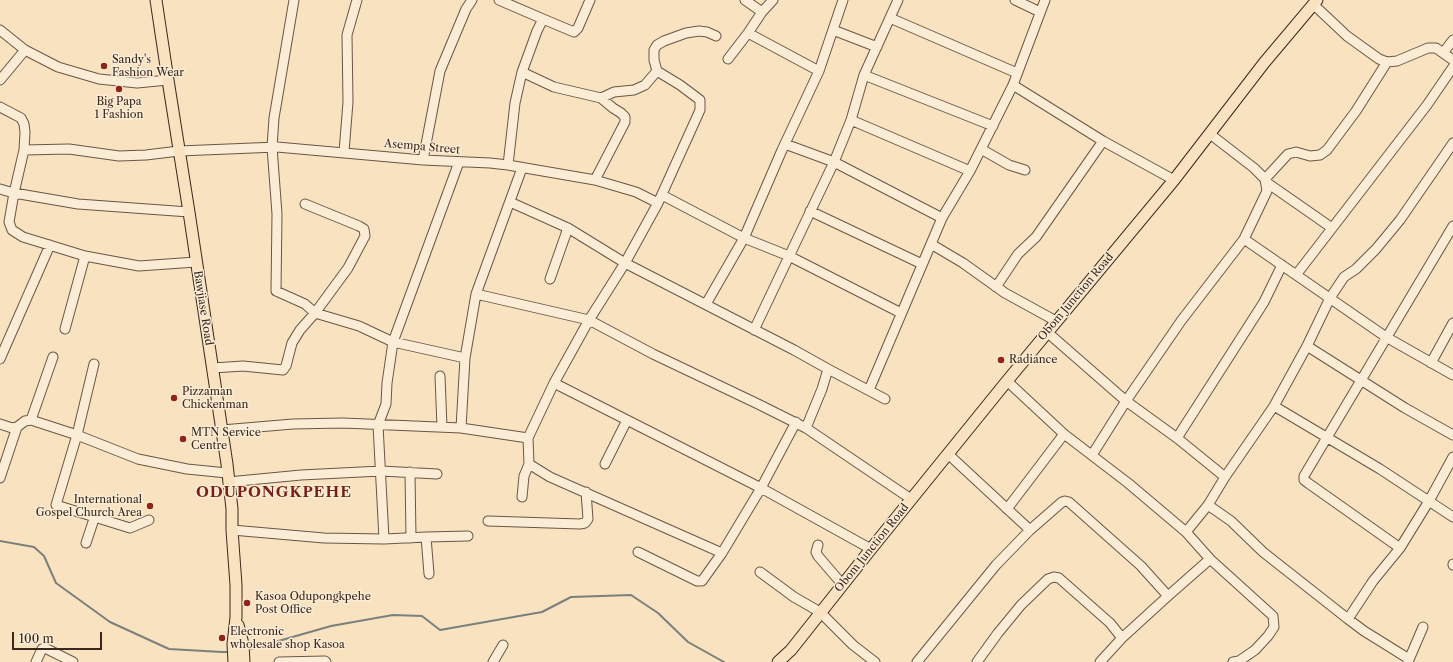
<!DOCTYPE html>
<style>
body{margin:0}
#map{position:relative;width:1453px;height:662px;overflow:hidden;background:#f9e2bf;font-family:"Libre Caslon Text",serif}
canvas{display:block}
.scale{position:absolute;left:12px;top:632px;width:90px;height:18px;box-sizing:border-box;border:2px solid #3a281e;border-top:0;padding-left:5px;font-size:12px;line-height:14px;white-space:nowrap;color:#3a281e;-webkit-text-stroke:3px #fbecd5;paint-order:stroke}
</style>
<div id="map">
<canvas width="1453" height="662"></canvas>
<div class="scale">100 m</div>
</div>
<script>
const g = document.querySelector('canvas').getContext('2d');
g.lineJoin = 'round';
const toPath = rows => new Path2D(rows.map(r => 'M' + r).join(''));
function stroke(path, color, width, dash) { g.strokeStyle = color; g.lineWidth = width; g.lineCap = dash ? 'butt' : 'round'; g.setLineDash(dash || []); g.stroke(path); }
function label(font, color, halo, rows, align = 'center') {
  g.font = font + ' "Libre Caslon Text",serif'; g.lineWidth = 3; g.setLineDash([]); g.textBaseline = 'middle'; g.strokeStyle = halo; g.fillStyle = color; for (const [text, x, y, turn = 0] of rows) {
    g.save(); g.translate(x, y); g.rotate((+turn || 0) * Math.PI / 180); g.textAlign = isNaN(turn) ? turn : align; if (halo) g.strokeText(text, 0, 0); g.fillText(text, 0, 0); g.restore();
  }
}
stroke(toPath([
 [0,541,34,547,44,556,56,583,110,622,169,649,222,652,230,652],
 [247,650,331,626,393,615,422,616,440,630,542,612,571,597,631,595,658,613,688,642,724,662]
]), '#7a807d', 2);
const minor = toPath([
 [294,0,274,118,272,147,277,214,276,291,305,304,315,313,359,326,393,342,465,358],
 [499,0,543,19],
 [745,0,762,12],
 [1015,0,1040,12],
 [1313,4,1347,36,1379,59,1387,62,1397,61,1428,48,1436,48,1453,60],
 [890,18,1017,73],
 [0,30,25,50,58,67,99,79,137,83,168,80],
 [833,30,877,47],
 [748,33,819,71],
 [716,36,707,32,699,31,686,33,664,41,657,45,654,50,654,60,657,71,680,85,700,100,700,110,658,203,625,263,589,320,554,383,528,438,529,464,537,469,550,477,722,553],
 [1443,53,1453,40],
 [728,59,748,33,762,12,773,0],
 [522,72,554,87,601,98,614,92,634,90,645,85,657,71],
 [864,75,993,126],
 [0,80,25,50],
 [1013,85,1103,141,1174,180],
 [0,107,21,118,24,124,25,132,24,150,14,193,9,222,12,230,23,237,85,256,139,266,196,262],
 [851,120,970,171],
 [785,144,834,162,942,218],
 [981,149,1009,165,1025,170],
 [24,150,69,149,119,156,146,155,179,151,277,147,423,160,490,163,508,165,595,180,636,192,658,203],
 [344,152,348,102,347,35,357,0],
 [423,160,440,71,466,9,472,0],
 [508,165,515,103,522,72,537,31,543,19,574,32,578,28,590,0],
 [1265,179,1288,154,1296,152,1310,156,1320,155,1327,150,1356,111,1387,62],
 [595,180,625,122,625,117,621,113,613,108,601,98],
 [1266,182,1332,228],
 [0,189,14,193,78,204,189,212],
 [662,195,744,238,789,256,901,313],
 [510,202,568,228,625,263,794,350,828,369,822,389,806,428],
 [810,211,922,264],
 [1244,239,1386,337,1453,375],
 [931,244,963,263,1005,293,1056,321],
 [1296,275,1427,105,1453,67],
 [550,279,568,228],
 [996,287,1018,254,1036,237,1103,141],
 [476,294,589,320,653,354,758,404,806,428,911,499],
 [706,304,744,238,782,150,819,71,843,0],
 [65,329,85,256],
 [754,330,834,162,851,120,864,75,898,0],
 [1047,332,1126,401,1177,438,1225,477],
 [1307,346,1405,408,1453,435],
 [0,359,50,245],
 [1431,363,1453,323],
 [94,364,77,435,56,505,130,528,149,520],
 [213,368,243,366,283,370,286,366,292,343,300,330,315,313,348,268,365,236,364,229,359,226,305,204],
 [828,369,885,399],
 [440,376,442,427],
 [1007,381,1064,434,1128,483,1186,532,1210,559,1273,616,1274,627,1268,636,1255,650,1239,661,1233,662],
 [554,383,761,488,871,549],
 [869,390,942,218,970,171,1013,85,1045,0],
 [1274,406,1380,469,1453,517],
 [31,420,53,357],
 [0,424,12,428,17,427,25,421,31,420,77,435,138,459,187,469,227,473],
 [461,428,465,358,476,294,522,168],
 [222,430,293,424,343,423,461,428,528,438],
 [1177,438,1264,302,1282,265],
 [948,454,1030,530],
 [1092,455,1126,401,1181,321,1244,239,1267,191,1265,179,1254,168,1210,134],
 [605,464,627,420],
 [410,472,411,538],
 [0,478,17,427],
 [228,482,301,475,381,471,437,474],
 [522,497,524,476,529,464],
 [1208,505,1231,521,1263,552,1348,619,1364,631,1409,659],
 [1007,509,1064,434],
 [488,521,580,524,585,523,588,519,586,492],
 [232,530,324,538,384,539,426,537,429,574],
 [1186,532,1208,505,1225,477,1274,406,1307,346,1330,298,1344,277,1356,269,1376,249,1400,220,1453,143],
 [426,537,468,536],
 [384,539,378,425,386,404,387,383,393,342,459,162],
 [86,543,95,516],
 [818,545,816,552,818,556,842,584],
 [1400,548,1308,483,1304,480,1304,476,1453,226],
 [638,552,697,581,702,581,722,553,761,488,796,422],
 [1453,565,1453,564],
 [760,572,794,597,820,612,853,645,875,662],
 [1348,619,1373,581,1400,548,1429,501,1453,457],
 [36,662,42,649,45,648,73,662],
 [279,662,325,661,326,662],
 [493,662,503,645],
 [917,662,996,565,1030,530,1062,502,1065,501,1069,502,1141,566,1168,596],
 [977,662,998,633,1021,605,1048,579,1054,577,1059,578,1110,623,1122,638],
 [1100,662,1122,638,1168,596,1210,559],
 [1408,662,1423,627]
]);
const major = toPath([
 [156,0,168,80,189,212,227,464,232,509,232,530,236,585,236,617,233,644,234,662],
 [238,625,243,644,244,662],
 [778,662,791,650,871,549,1007,381,1174,180,1264,63,1317,0]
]);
stroke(minor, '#6a5646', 11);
stroke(major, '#3a281e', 13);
stroke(minor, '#fbecd5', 9);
stroke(major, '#f9e2bf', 11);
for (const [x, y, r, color] of [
 [104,66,4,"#8f2418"],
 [119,89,4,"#8f2418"],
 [1001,360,4,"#8f2418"],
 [174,398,4,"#8f2418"],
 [183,439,4,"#8f2418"],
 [150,506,4,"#8f2418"],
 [247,603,4,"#8f2418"],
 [222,638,4,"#8f2418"]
]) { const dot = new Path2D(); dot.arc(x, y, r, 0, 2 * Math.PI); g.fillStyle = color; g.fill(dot); stroke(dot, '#fbecd5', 1.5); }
label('11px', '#3a281e', '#fbecd5', [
 ["Sandy's",112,60],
 ["Fashion Wear",112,73],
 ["Big Papa",119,102,"center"],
 ["1 Fashion",119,115,"center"],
 ["Radiance",1009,360],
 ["Pizzaman",182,392],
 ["Chickenman",182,405],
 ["MTN Service",191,433],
 ["Centre",191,446],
 ["International",142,500,"right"],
 ["Gospel Church Area",142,513,"right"],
 ["Kasoa Odupongkpehe",255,597],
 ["Post Office",255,610],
 ["Electronic",230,632],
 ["wholesale shop Kasoa",230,645]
], 'left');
label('11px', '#3a281e', '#fbecd5', [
 ["Asempa Street",422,147,5],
 ["Obom Junction Road",1076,297,-50],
 ["Bawjiase Road",203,308,81],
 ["Obom Junction Road",872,548,-51]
]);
g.letterSpacing = '1px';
label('bold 15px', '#7a1f14', '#fbecd5', [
 ["ODUPONGKPEHE",274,493]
]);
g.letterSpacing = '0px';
</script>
